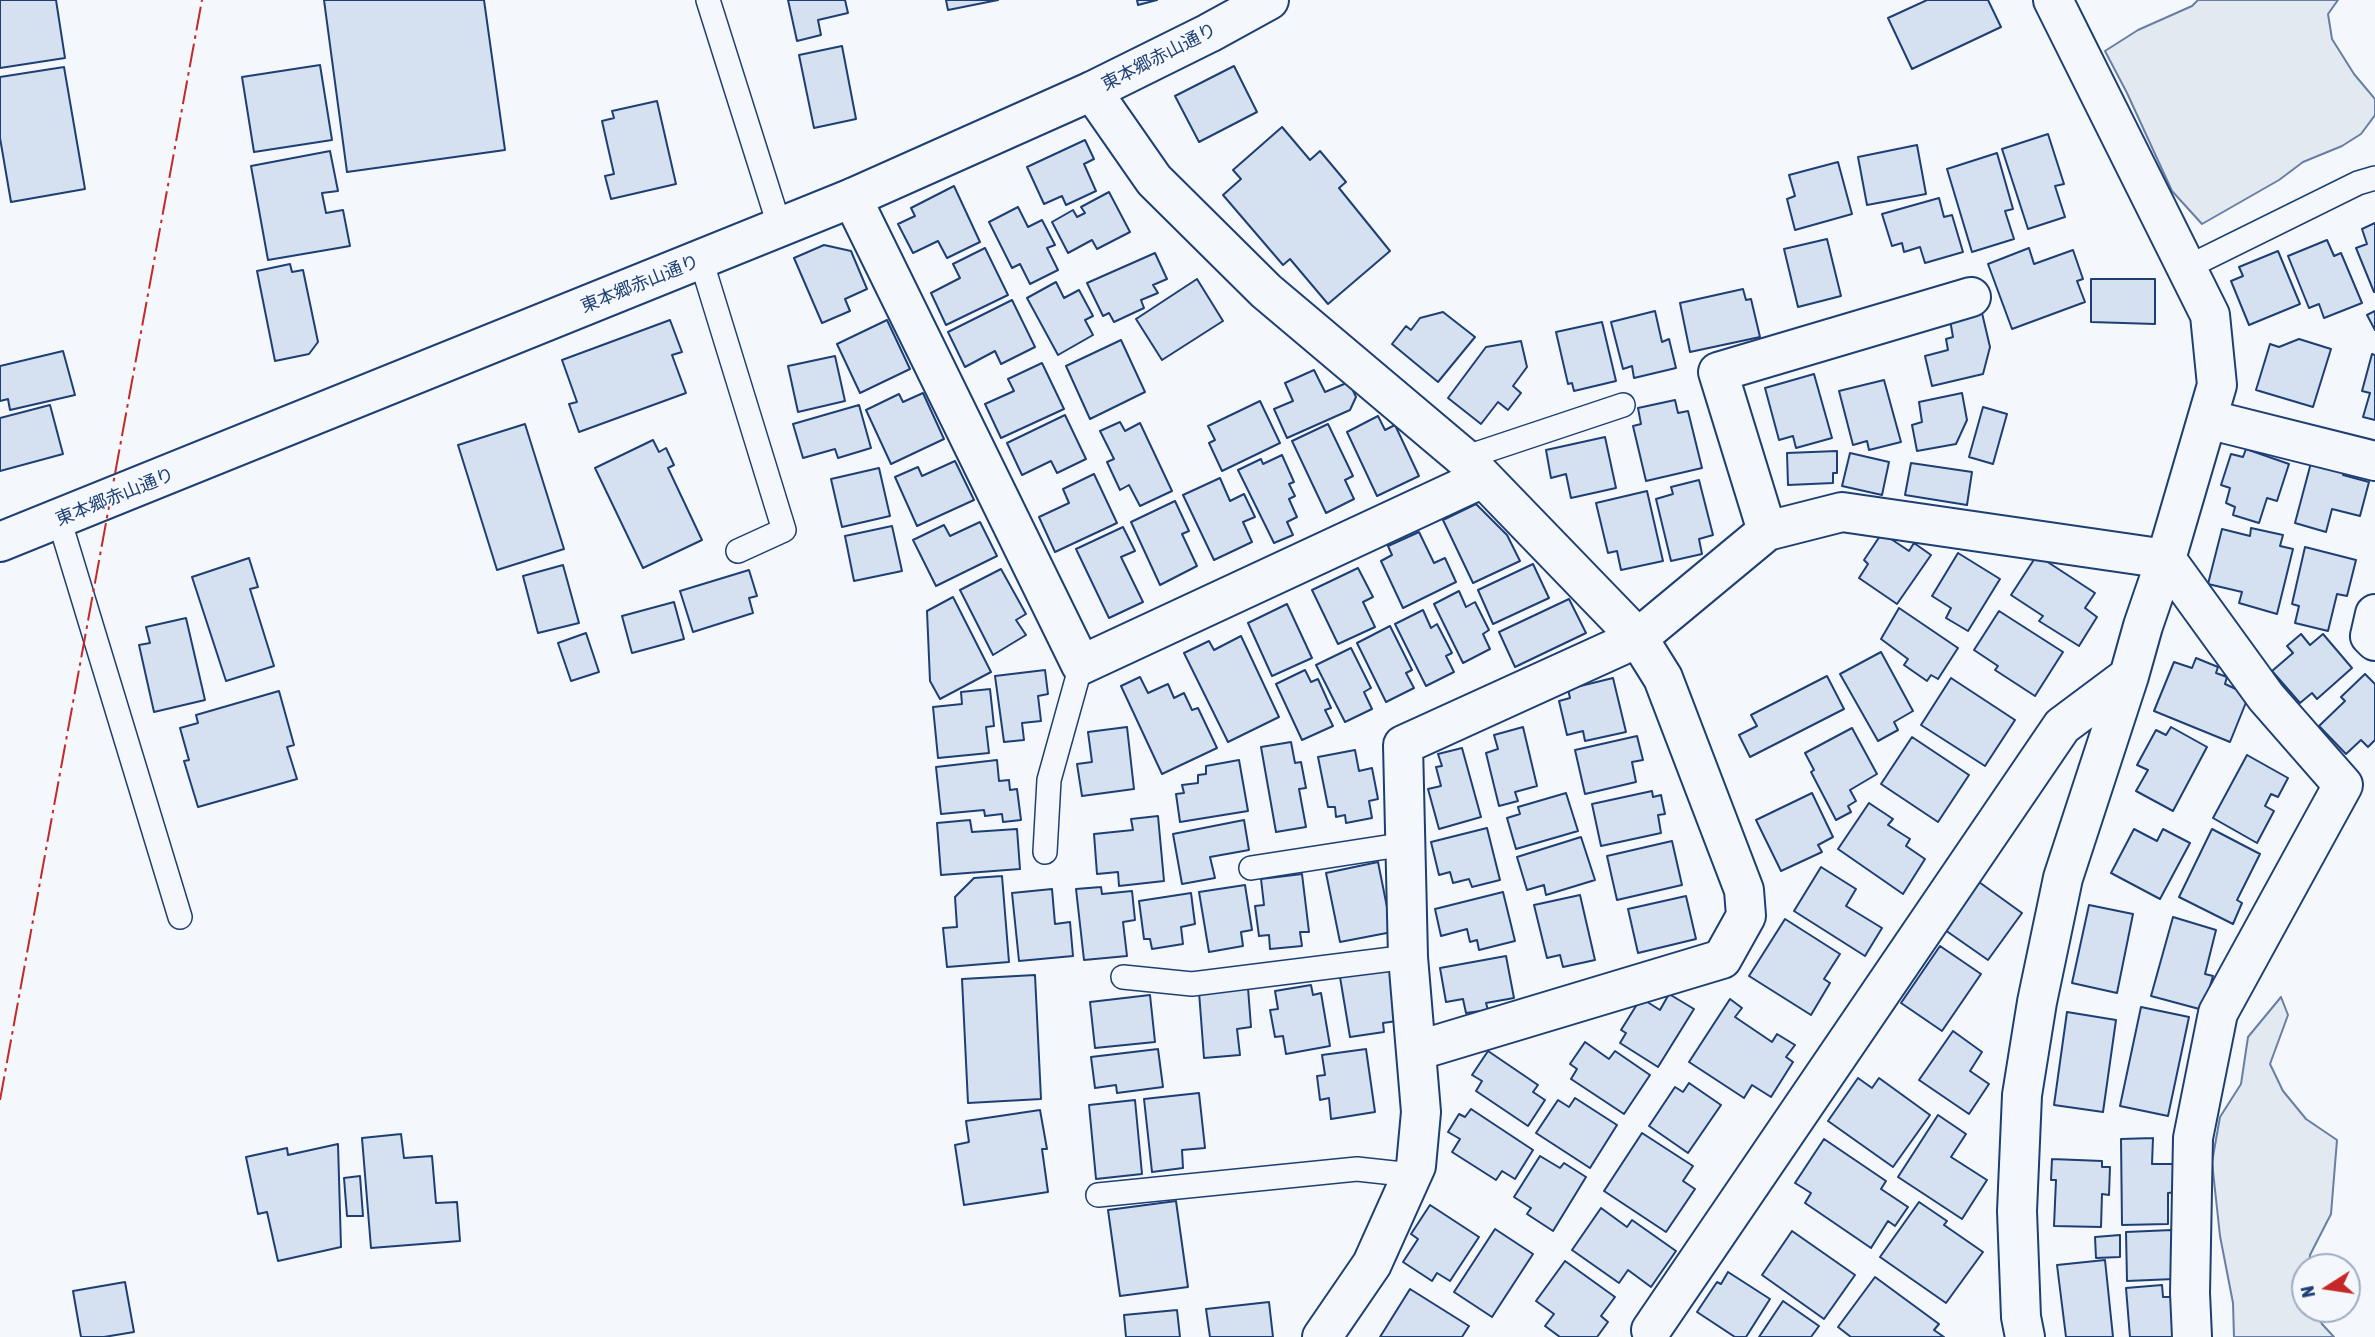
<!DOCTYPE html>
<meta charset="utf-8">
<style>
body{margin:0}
#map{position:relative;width:2375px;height:1337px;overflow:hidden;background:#f4f7fb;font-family:"Asap Condensed",sans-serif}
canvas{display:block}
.north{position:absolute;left:2291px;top:1253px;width:70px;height:70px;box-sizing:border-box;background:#f4f7fb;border:2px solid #9eadc5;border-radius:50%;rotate:258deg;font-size:19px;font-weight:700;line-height:28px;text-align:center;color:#1d3f73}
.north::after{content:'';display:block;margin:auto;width:24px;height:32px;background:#c62828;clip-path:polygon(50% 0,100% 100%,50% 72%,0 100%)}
</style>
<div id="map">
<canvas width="2375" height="1337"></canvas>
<div class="north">N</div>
</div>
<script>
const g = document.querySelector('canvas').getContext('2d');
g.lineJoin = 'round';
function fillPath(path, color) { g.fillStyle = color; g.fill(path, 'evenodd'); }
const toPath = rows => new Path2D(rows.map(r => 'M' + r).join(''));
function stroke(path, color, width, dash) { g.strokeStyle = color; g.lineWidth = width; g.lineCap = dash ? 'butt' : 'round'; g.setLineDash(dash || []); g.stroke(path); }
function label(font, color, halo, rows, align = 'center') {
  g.font = font + ' "Asap Condensed","Noto Sans JP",sans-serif'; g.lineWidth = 5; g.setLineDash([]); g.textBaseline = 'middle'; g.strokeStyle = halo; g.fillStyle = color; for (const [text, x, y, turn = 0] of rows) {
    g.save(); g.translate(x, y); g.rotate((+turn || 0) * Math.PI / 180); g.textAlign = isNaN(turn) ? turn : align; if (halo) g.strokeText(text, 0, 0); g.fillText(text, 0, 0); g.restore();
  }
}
const green = toPath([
 [2198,0,2338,0,2328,14,2332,39,2354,74,2375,99,2375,115,2361,134,2342,146,2303,162,2279,180,2202,224,2172,191,2127,93,2105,51,2138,30,2192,6,2198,0],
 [2281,997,2288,1015,2270,1064,2283,1091,2306,1119,2337,1140,2331,1214,2310,1255,2309,1267,2305,1267,2305,1309,2315,1309,2322,1324,2334,1337,2234,1337,2233,1303,2220,1236,2212,1162,2220,1117,2241,1084,2248,1037,2281,997]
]);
fillPath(green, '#e3e9f0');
stroke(green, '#687fa3', 2);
const building = toPath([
 [0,0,56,0,65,58,0,68,0,0],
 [324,0,484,0,505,150,347,172,324,0],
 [788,0,845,0,848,13,818,20,821,35,797,41,788,0],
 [946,0,998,0,948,10,946,0],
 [1137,0,1157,0,1138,5,1137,0],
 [1927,0,1988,0,2001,27,1912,69,1888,18,1927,0],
 [842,46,856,119,814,128,799,55,842,46],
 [320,65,332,140,254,152,242,77,320,65],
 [1234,66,1257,112,1199,142,1175,96,1234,66],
 [64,67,85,189,11,202,0,138,0,77,64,67],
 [657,101,676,184,611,199,605,176,614,174,602,121,614,118,612,111,657,101],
 [1282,127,1310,160,1320,151,1346,182,1339,188,1390,251,1328,304,1290,259,1283,265,1223,195,1241,179,1233,170,1282,127],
 [2048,134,2064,184,2055,186,2065,217,2028,229,2002,149,2048,134],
 [1085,140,1094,159,1084,164,1096,191,1066,205,1062,196,1044,204,1027,167,1085,140],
 [1917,145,1926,194,1867,205,1858,157,1917,145],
 [330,151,338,191,322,193,326,213,343,210,350,246,268,260,251,166,330,151],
 [1997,153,2013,209,2005,211,2014,239,1972,252,1947,169,1997,153],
 [1838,162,1852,214,1795,230,1787,199,1795,196,1789,175,1838,162],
 [954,186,980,242,947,258,938,241,913,253,898,224,915,216,911,208,954,186],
 [1109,192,1130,232,1097,249,1092,240,1068,253,1052,222,1073,210,1077,217,1085,213,1081,207,1109,192],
 [1939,198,1944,217,1952,215,1963,252,1925,263,1920,247,1904,252,1902,243,1892,246,1882,214,1939,198],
 [1018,207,1028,227,1042,220,1055,245,1047,248,1058,270,1030,284,1020,264,1012,268,989,222,1018,207],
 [2375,223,2375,292,2374,292,2356,248,2367,244,2362,229,2375,223],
 [1827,239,1841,296,1798,307,1784,249,1827,239],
 [2327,240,2334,256,2341,253,2362,303,2324,318,2319,304,2309,308,2288,256,2327,240],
 [824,245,851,251,867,289,845,299,850,311,822,323,794,258,824,245],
 [985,248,1008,295,946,325,931,293,960,278,953,264,985,248],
 [2029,248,2034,264,2073,250,2083,279,2077,281,2085,302,2012,329,1988,264,2029,248],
 [2278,251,2300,304,2249,325,2231,281,2243,276,2239,267,2278,251],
 [1155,253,1167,279,1153,285,1158,293,1141,300,1144,308,1114,322,1109,313,1103,316,1087,283,1155,253],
 [290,264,292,272,303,270,318,342,309,354,275,361,257,271,290,264],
 [1197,279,1223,321,1162,360,1136,319,1197,279],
 [2091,279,2155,279,2155,324,2091,322,2091,279],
 [1056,282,1064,298,1079,290,1093,316,1085,320,1093,335,1058,355,1027,298,1056,282],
 [1743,289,1746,300,1751,299,1760,337,1690,352,1680,303,1743,289],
 [1012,300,1035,347,1001,364,995,351,965,367,948,332,1012,300],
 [1655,311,1662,342,1669,339,1676,368,1634,378,1632,366,1623,369,1611,322,1655,311],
 [2375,311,2375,330,2367,315,2375,311],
 [1443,312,1475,337,1438,382,1392,344,1406,326,1411,330,1420,318,1443,312],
 [1982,313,1990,347,1983,374,1932,386,1925,356,1948,350,1946,339,1953,337,1950,320,1982,313],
 [670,320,682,352,672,355,686,393,579,432,569,404,577,402,562,360,670,320],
 [887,320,910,369,860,393,837,344,887,320],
 [1602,322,1616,381,1574,391,1572,383,1568,384,1556,332,1602,322],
 [2299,339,2331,349,2313,407,2256,390,2270,344,2279,347,2299,339],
 [1121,340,1145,392,1090,419,1066,366,1121,340],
 [1521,341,1527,367,1513,386,1521,393,1508,410,1498,402,1481,424,1448,398,1486,347,1521,341],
 [63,351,75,395,10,410,8,399,0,401,0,366,63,351],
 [2372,354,2375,355,2375,420,2363,417,2370,393,2362,391,2372,354],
 [835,356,845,401,798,412,788,366,835,356],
 [1042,363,1064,409,1001,438,985,404,1014,391,1008,379,1042,363],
 [1314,370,1325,392,1349,382,1356,397,1350,410,1287,438,1274,409,1293,401,1285,383,1314,370],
 [1814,374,1832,438,1796,448,1793,436,1779,440,1765,388,1814,374],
 [1884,380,1901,442,1869,450,1867,441,1853,445,1839,391,1884,380],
 [923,393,944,439,891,464,866,410,899,394,903,402,923,393],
 [1962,393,1967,420,1956,444,1917,451,1912,425,1922,422,1919,402,1962,393],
 [1675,400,1678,413,1688,411,1702,468,1646,481,1633,426,1641,424,1638,408,1675,400],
 [1260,401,1280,443,1222,471,1209,443,1215,440,1208,426,1260,401],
 [50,405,63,454,0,471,0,418,50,405],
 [859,405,871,448,838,458,835,449,803,458,793,424,859,405],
 [1983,407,2007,414,1993,464,1969,457,1983,407],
 [1065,415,1086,459,1057,473,1051,461,1022,475,1007,443,1065,415],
 [1378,416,1385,430,1395,425,1419,476,1377,496,1347,432,1378,416],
 [1120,422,1125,431,1140,423,1172,491,1140,506,1129,485,1120,490,1107,462,1114,459,1100,431,1120,422],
 [525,424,564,549,497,570,458,445,525,424],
 [1328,424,1353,476,1345,480,1354,499,1326,513,1292,441,1328,424],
 [1605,437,1616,488,1571,498,1566,474,1551,478,1546,450,1605,437],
 [653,440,659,452,666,448,674,465,668,468,702,540,643,568,595,468,653,440],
 [2246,449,2289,464,2277,501,2267,498,2259,523,2233,515,2235,507,2226,503,2230,488,2221,485,2231,454,2243,457,2246,449],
 [1837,451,1837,473,1833,473,1833,483,1788,485,1787,453,1837,451],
 [1850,453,1889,462,1882,495,1842,486,1850,453],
 [1282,455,1294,482,1289,484,1295,496,1289,499,1297,517,1287,522,1293,535,1274,543,1238,470,1261,459,1263,464,1282,455],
 [2312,459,2345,468,2343,475,2369,482,2360,516,2332,509,2326,532,2295,523,2312,459],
 [955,461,974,500,917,526,895,477,918,467,922,476,955,461],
 [1911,463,1972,472,1967,505,1905,495,1911,463],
 [879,468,890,516,842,527,831,479,879,468],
 [1094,474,1117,523,1055,552,1039,517,1069,503,1063,489,1094,474],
 [1220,478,1230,501,1244,494,1255,517,1243,522,1252,542,1214,560,1183,495,1220,478],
 [1699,480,1713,535,1699,539,1702,554,1671,561,1656,499,1673,494,1671,487,1699,480],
 [1647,491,1663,561,1621,570,1617,551,1608,553,1596,503,1647,491],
 [1175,501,1189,531,1182,534,1197,566,1160,585,1131,522,1175,501],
 [1476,504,1507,535,1520,561,1473,583,1443,520,1476,504],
 [980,522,997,556,936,586,913,540,944,525,950,536,980,522],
 [892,526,902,571,854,581,845,536,892,526],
 [1123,527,1135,551,1121,557,1143,602,1109,618,1076,549,1123,527],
 [2251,528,2283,535,2280,546,2293,549,2277,614,2239,603,2242,592,2208,584,2222,529,2250,536,2251,528],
 [1419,532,1434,563,1445,558,1456,582,1403,608,1381,561,1392,555,1388,546,1419,532],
 [1882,533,1909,551,1914,543,1931,555,1897,604,1859,578,1868,564,1864,560,1882,533],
 [2305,547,2356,560,2347,596,2337,594,2328,631,2295,623,2299,606,2292,604,2305,547],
 [1958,553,2000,579,1968,631,1946,618,1951,608,1932,596,1958,553],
 [2037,555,2095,593,2085,608,2097,617,2079,646,2039,621,2043,616,2011,595,2037,555],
 [249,558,258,587,250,589,274,666,226,681,192,577,249,558],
 [1533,564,1549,598,1493,624,1478,590,1533,564],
 [563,565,579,623,538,633,523,576,563,565],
 [1358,568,1373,597,1363,602,1375,627,1338,644,1312,590,1358,568],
 [1001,569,1026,614,1016,620,1026,635,993,655,960,590,1001,569],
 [749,570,757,596,749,598,753,613,693,632,680,591,749,570],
 [1459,591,1466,607,1475,602,1489,630,1483,634,1490,649,1463,663,1434,604,1459,591],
 [953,597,991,672,940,699,930,681,927,611,953,597],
 [1569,599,1586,633,1515,667,1499,632,1569,599],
 [674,602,684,639,632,653,622,616,674,602],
 [1287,604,1312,658,1272,676,1248,623,1287,604],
 [1899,608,1958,648,1938,679,1931,675,1927,681,1904,665,1908,659,1881,639,1899,608],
 [1423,610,1431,628,1437,624,1452,653,1446,656,1454,672,1426,686,1395,624,1423,610],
 [1999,611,2063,652,2035,696,1995,670,1998,666,1974,650,1999,611],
 [186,618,205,700,154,712,139,645,150,643,146,627,186,618],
 [1390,626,1412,670,1406,673,1414,688,1386,702,1357,643,1390,626],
 [586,633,599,672,571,681,558,643,586,633],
 [2301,634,2310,645,2323,634,2352,668,2317,699,2312,693,2300,703,2272,671,2293,653,2287,646,2301,634],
 [1241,636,1279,717,1228,742,1184,653,1209,641,1214,650,1241,636],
 [1351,648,1371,688,1364,692,1372,709,1345,722,1316,665,1351,648],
 [1881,652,1913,711,1894,722,1898,730,1878,741,1840,674,1881,652],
 [2196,658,2218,667,2216,673,2227,677,2225,684,2249,695,2230,742,2154,711,2174,662,2192,668,2196,658],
 [1045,670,1048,694,1038,696,1041,721,1022,723,1024,740,1004,742,995,676,1045,670],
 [1305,670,1311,682,1318,679,1331,708,1325,710,1333,726,1302,740,1276,684,1305,670],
 [2365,674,2375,684,2375,740,2368,747,2361,740,2346,754,2319,726,2345,701,2341,697,2365,674],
 [1827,676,1844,709,1750,757,1739,735,1757,726,1751,715,1827,676],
 [1140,677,1148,693,1168,684,1174,698,1184,693,1192,710,1198,708,1217,748,1162,774,1121,686,1140,677],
 [1613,678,1626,732,1585,741,1583,731,1567,735,1559,701,1570,698,1568,689,1613,678],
 [1951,678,2015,720,1985,766,1921,725,1951,678],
 [990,689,994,726,986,727,989,753,938,758,933,707,962,704,961,692,990,689],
 [279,691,294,745,287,747,297,779,198,807,184,761,189,760,180,728,198,723,196,715,279,691],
 [1127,727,1134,789,1082,796,1077,764,1092,762,1088,732,1127,727],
 [1523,727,1537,786,1515,792,1518,801,1499,806,1486,753,1498,749,1494,735,1523,727],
 [2171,727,2207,747,2173,811,2136,791,2148,770,2137,765,2156,730,2166,735,2171,727],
 [1852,728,1877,774,1850,790,1856,801,1848,806,1851,812,1836,820,1811,772,1814,770,1805,753,1852,728],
 [1637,736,1643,760,1632,762,1636,782,1585,794,1575,750,1637,736],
 [1912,737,1969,775,1938,822,1881,784,1912,737],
 [1291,742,1295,763,1301,762,1306,788,1299,789,1306,827,1276,832,1261,747,1291,742],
 [1462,748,1481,817,1439,829,1428,789,1441,786,1436,767,1442,766,1438,754,1462,748],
 [1355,750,1359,771,1372,768,1378,799,1369,801,1372,818,1346,823,1345,815,1336,817,1335,807,1328,807,1318,757,1355,750],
 [2247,755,2288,778,2278,797,2271,794,2265,806,2274,811,2257,843,2213,818,2247,755],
 [997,760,999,781,1009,780,1010,790,1017,789,1021,820,1003,822,1002,814,985,816,984,810,941,814,936,767,997,760],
 [1239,760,1248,811,1180,822,1176,794,1184,793,1182,785,1198,783,1198,775,1206,774,1206,766,1239,760],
 [1652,791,1653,797,1661,795,1665,814,1658,815,1661,833,1601,846,1592,804,1652,791],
 [1566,793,1578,831,1516,849,1507,818,1520,814,1518,807,1566,793],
 [1812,793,1833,837,1818,845,1822,852,1781,871,1756,820,1812,793],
 [1869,803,1893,819,1888,825,1910,839,1906,846,1925,859,1903,894,1838,849,1869,803],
 [1158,816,1164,881,1119,886,1118,872,1097,874,1094,834,1133,830,1131,819,1158,816],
 [970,820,972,832,1017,829,1020,869,941,875,937,823,970,820],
 [1244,820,1249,850,1210,857,1215,878,1182,884,1173,834,1244,820],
 [1487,828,1500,880,1472,887,1469,879,1453,883,1450,872,1439,875,1431,842,1487,828],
 [2134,829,2157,841,2163,829,2190,843,2160,899,2111,873,2134,829],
 [2212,829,2260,854,2237,900,2242,903,2233,924,2179,897,2212,829],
 [1581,837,1595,880,1546,895,1544,885,1527,890,1517,857,1581,837],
 [1672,841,1682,885,1617,900,1607,856,1672,841],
 [1378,862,1392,932,1340,942,1326,873,1378,862],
 [1821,867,1856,889,1846,906,1882,928,1865,956,1794,911,1821,867],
 [1302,874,1309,932,1300,932,1302,946,1270,949,1269,935,1259,936,1255,906,1264,905,1261,879,1302,874],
 [1002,876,1009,962,947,967,943,928,957,927,955,897,974,878,1002,876],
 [1979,882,2022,913,1988,960,1945,930,1979,882],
 [1245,885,1252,930,1241,932,1243,946,1209,952,1199,892,1245,885],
 [1101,887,1102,894,1132,891,1135,920,1123,922,1127,956,1084,960,1076,889,1101,887],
 [1052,889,1055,924,1070,922,1073,956,1019,961,1012,893,1052,889],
 [1503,892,1515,941,1479,950,1477,940,1470,942,1467,929,1441,936,1435,909,1503,892],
 [1191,893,1195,924,1181,927,1183,944,1152,949,1150,939,1144,939,1139,901,1191,893],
 [1580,895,1595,960,1563,967,1560,955,1547,958,1534,905,1580,895],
 [1686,896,1696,939,1638,953,1628,909,1686,896],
 [2089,905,2133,914,2117,993,2072,983,2089,905],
 [2173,917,2216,930,2205,974,2213,976,2203,1010,2151,996,2173,917],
 [1785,919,1840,954,1824,979,1830,983,1811,1015,1749,976,1785,919],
 [1940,946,1981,974,1942,1031,1901,1003,1940,946],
 [1506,956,1514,998,1486,1003,1488,1010,1466,1013,1463,999,1446,1002,1440,968,1506,956],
 [1390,970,1397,1021,1383,1023,1384,1032,1350,1037,1340,977,1390,970],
 [1035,975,1041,1099,968,1103,962,979,1035,975],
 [1311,985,1313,995,1321,993,1330,1046,1286,1054,1283,1036,1275,1037,1270,1010,1278,1009,1275,991,1311,985],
 [1248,988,1251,1027,1237,1029,1240,1055,1204,1058,1199,992,1248,988],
 [1669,994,1694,1009,1658,1067,1620,1043,1626,1033,1621,1030,1641,998,1660,1010,1669,994],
 [1150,995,1155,1042,1095,1048,1090,1002,1150,995],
 [1730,999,1742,1008,1735,1017,1772,1042,1777,1034,1795,1045,1786,1057,1793,1062,1771,1097,1752,1085,1744,1098,1689,1062,1730,999],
 [2141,1007,2189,1017,2168,1116,2120,1106,2141,1007],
 [2067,1012,2116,1020,2103,1112,2054,1105,2067,1012],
 [1953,1031,1982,1052,1970,1071,1989,1084,1969,1114,1919,1080,1953,1031],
 [1585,1042,1609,1059,1615,1051,1650,1075,1624,1114,1571,1079,1577,1069,1570,1064,1585,1042],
 [1158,1049,1163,1087,1117,1093,1116,1085,1095,1088,1091,1057,1158,1049],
 [1366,1049,1375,1112,1331,1119,1329,1098,1320,1100,1317,1076,1325,1075,1322,1055,1366,1049],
 [1488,1051,1538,1085,1533,1092,1545,1100,1528,1126,1476,1091,1482,1081,1472,1075,1488,1051],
 [1858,1078,1872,1088,1879,1078,1930,1115,1893,1167,1828,1121,1858,1078],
 [1689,1083,1721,1105,1688,1153,1649,1126,1675,1087,1683,1092,1689,1083],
 [1199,1093,1205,1148,1182,1150,1183,1168,1152,1172,1144,1099,1199,1093],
 [1575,1098,1617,1125,1590,1168,1536,1133,1558,1100,1569,1107,1575,1098],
 [1135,1100,1142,1174,1096,1179,1089,1105,1135,1100],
 [1471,1109,1533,1150,1515,1179,1502,1171,1496,1180,1452,1152,1460,1139,1448,1132,1459,1114,1465,1117,1471,1109],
 [1040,1110,1047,1149,1042,1149,1048,1192,964,1205,955,1145,969,1142,966,1121,1040,1110],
 [1938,1115,1966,1134,1951,1157,1987,1180,1962,1219,1898,1177,1938,1115],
 [1642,1133,1693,1166,1683,1181,1695,1189,1666,1232,1604,1191,1642,1133],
 [401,1134,404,1158,432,1156,436,1203,457,1202,460,1241,371,1248,362,1138,401,1134],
 [2153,1138,2152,1164,2176,1164,2177,1192,2168,1193,2168,1224,2122,1225,2121,1139,2153,1138],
 [1824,1139,1886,1181,1881,1189,1908,1207,1895,1226,1888,1221,1871,1248,1805,1203,1811,1193,1795,1183,1824,1139],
 [338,1144,341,1247,278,1261,267,1212,258,1214,246,1157,287,1148,288,1155,338,1144],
 [1540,1156,1560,1168,1564,1163,1586,1177,1553,1231,1527,1214,1531,1208,1514,1197,1540,1156],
 [2052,1159,2102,1161,2102,1167,2110,1167,2109,1195,2102,1194,2101,1227,2054,1226,2056,1180,2051,1180,2052,1159],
 [360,1176,363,1216,347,1216,344,1178,360,1176],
 [1176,1201,1188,1287,1120,1296,1108,1210,1176,1201],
 [1919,1202,1947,1221,1944,1225,1983,1252,1946,1303,1880,1257,1919,1202],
 [1430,1205,1479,1237,1450,1281,1437,1273,1432,1281,1403,1262,1418,1239,1411,1234,1430,1205],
 [1601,1208,1627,1227,1632,1220,1676,1251,1651,1287,1628,1270,1619,1283,1572,1250,1601,1208],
 [1495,1229,1533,1254,1492,1317,1454,1292,1495,1229],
 [2172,1230,2174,1279,2127,1281,2126,1232,2172,1230],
 [1792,1231,1855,1275,1824,1319,1762,1275,1792,1231],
 [2120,1235,2120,1257,2096,1258,2095,1237,2120,1235],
 [2105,1260,2113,1337,2066,1337,2057,1265,2105,1260],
 [1565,1261,1615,1297,1601,1316,1608,1322,1597,1337,1560,1337,1545,1326,1554,1314,1536,1301,1565,1261],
 [1728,1272,1770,1299,1746,1337,1735,1337,1697,1312,1717,1282,1721,1284,1728,1272],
 [1875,1277,1939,1324,1934,1330,1944,1337,1851,1337,1838,1327,1875,1277],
 [125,1282,134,1332,104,1337,81,1337,73,1291,125,1282],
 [2162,1285,2163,1297,2172,1297,2175,1337,2130,1337,2126,1288,2162,1285],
 [1410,1289,1469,1326,1462,1337,1380,1337,1410,1289],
 [1783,1301,1819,1326,1811,1337,1759,1337,1783,1301],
 [1269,1302,1273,1337,1210,1337,1206,1309,1269,1302],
 [1177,1310,1180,1337,1126,1337,1124,1315,1177,1310]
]);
fillPath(building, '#d5e0f0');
stroke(building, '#1d3f73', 2);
const lane = toPath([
 [708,0,780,228],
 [701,260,784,530,738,551],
 [2186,268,2358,183,2375,178],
 [1464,458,1623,405],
 [59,519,180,917],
 [1045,852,1049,780,1081,665],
 [1251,868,1406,844],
 [1123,977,1192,984,1408,957],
 [1098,1195,1357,1169,1412,1175]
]);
const street = toPath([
 [1092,91,1154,180,1266,291,1464,458,1638,638,1663,678,1744,890,1746,916,1722,959,1416,1051],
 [852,198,1081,665,1483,478],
 [2207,419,2375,461],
 [1767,531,1718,372,1971,297],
 [2375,614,2370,636,2375,641],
 [1651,1330,2062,726,2129,676],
 [1322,1337,1372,1264,1416,1166,1421,1112,1408,957,1403,745,1638,638,1767,531,1842,512,2166,559,2266,697,2343,785,2218,1013,2193,1138,2190,1293,2192,1337],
 [2025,1337,2021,1317,2017,1211,2022,1095,2037,1002,2063,878,2129,676,2143,626,2166,559,2217,385,2210,315,2053,0]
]);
const secondary = toPath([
 [0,542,852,198,1092,91,1209,33,1269,0]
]);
stroke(lane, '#1d3f73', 26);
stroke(street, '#1d3f73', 42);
stroke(secondary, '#1d3f73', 42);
stroke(lane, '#f4f7fb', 23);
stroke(street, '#f4f7fb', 38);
stroke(secondary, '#f4f7fb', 38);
stroke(toPath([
 [0,1100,202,0]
]), '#c62828', 2, [24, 5, 3.5, 5]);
label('18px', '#1d3f73', '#f4f7fb', [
 ["東本郷赤山通り",1159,57,-27],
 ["東本郷赤山通り",640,284,-22],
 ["東本郷赤山通り",115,497,-22]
]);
</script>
